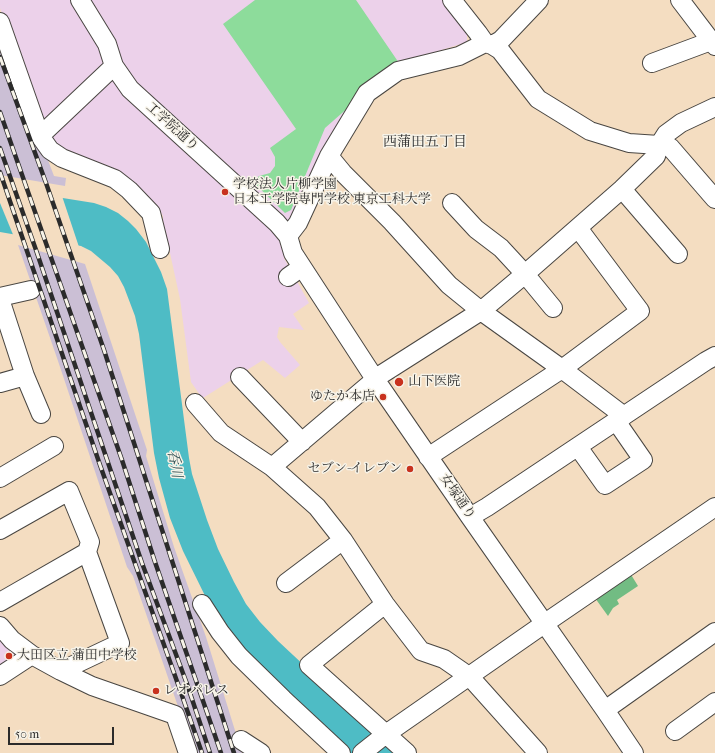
<!DOCTYPE html>
<meta charset="utf-8">
<style>
body{margin:0}
#map{position:relative;width:715px;height:753px;overflow:hidden;background:#f4ddc1;font-family:"IM FELL French Canon",serif}
canvas{display:block}
.scale{position:absolute;left:8px;top:727px;width:106px;height:18px;box-sizing:border-box;border:2px solid #2b2b2b;border-top:0;padding-left:5px;font-size:12px;line-height:14px;white-space:nowrap;color:#2b2b2b;-webkit-text-stroke:3px #f7f3e8;paint-order:stroke}
</style>
<div id="map">
<canvas width="715" height="753"></canvas>
<div class="scale">50 m</div>
</div>
<script>
const g = document.querySelector('canvas').getContext('2d');
g.lineJoin = 'round';
function fillPath(path, color) { g.fillStyle = color; g.fill(path, 'evenodd'); }
const toPath = rows => new Path2D(rows.map(r => 'M' + r).join(''));
function stroke(path, color, width, dash) { g.strokeStyle = color; g.lineWidth = width; g.lineCap = dash ? 'butt' : 'round'; g.setLineDash(dash || []); g.stroke(path); }
function label(font, color, halo, rows, align = 'center') {
  g.font = font + ' "IM FELL French Canon","Noto Serif JP",serif'; g.lineWidth = 3; g.setLineDash([]); g.textBaseline = 'middle'; g.strokeStyle = halo; g.fillStyle = color; for (const [text, x, y, turn = 0] of rows) {
    g.save(); g.translate(x, y); g.rotate((+turn || 0) * Math.PI / 180); g.textAlign = isNaN(turn) ? turn : align; if (halo) g.strokeText(text, 0, 0); g.fillText(text, 0, 0); g.restore();
  }
}
fillPath(toPath([
 [0,0,445,0,467,28,467,42,404,62,365,91,290,235,284,258,309,303,293,314,304,330,279,327,277,337,280,342,300,365,285,378,263,360,203,398,200,395,191,382,180,299,163,221,163,216,158,208,66,151,46,136,32,99,0,8],
 [0,637,18,653,18,658,0,672]
]), '#ecd1ea');
fillPath(toPath([
 [0,34,54,176,66,178,65,186,0,175],
 [18,245,85,264,147,450,146,456,174,547,206,637,242,753,194,753,133,576,127,567,58,361]
]), '#cbbfd5');
fillPath(toPath([
 [255,0,356,0,399,63,325,128,291,210,285,213,253,182,259,176,270,173,275,166,275,157,270,148,296,129,223,24]
]), '#8ddc9b');
fillPath(toPath([
 [630,573,638,586,617,600,619,604,613,608,608,616,595,598]
]), '#72bc83');
fillPath(toPath([
 [0,188,94,203,106,207,118,213,128,221,136,229,146,242,161,272,167,289,189,458,192,474,207,520,218,549,234,582,246,604,260,622,278,641,398,753,351,753,265,673,214,614,183,551,170,518,159,478,154,453,139,334,135,316,124,287,118,276,110,267,91,251,81,246,0,232]
]), '#4ebcc5');
fillPath(toPath([
 [0,186,62,196,79,247,14,237,0,203]
]), '#f4ddc1');
const minor = toPath([
 [80,0,107,44,114,66,130,89,277,223,288,236,293,253,375,379,470,517,605,710,634,753],
 [452,0,478,33,485,43],
 [680,0,715,46],
 [0,22,40,136,50,150,62,158,115,179,129,190,151,213,160,249],
 [492,45,501,40,539,0],
 [652,63,711,41],
 [40,136,114,66],
 [329,156,343,173,392,222,449,285,481,311,562,369,624,416],
 [622,189,678,254],
 [452,203,476,229,501,248,525,274,553,308],
 [288,236,298,223,329,156,367,93,398,71,459,56,485,43,492,45,500,50,538,99,590,131,629,143,659,145,670,147,715,199],
 [288,277,302,267],
 [0,297,31,290],
 [0,299,25,376,41,414],
 [240,377,302,442],
 [0,383,25,376],
 [195,403,221,433,272,467,365,388,382,374,481,311,525,274,622,189,656,156,659,145,666,134,681,123,715,107],
 [578,447,605,485,643,460,616,421],
 [428,457,562,369,640,311,578,228],
 [272,467,317,507,343,540,385,604,421,651,444,659,470,677,538,753],
 [0,478,54,446],
 [470,517,487,507,706,361,715,356],
 [0,530,69,491,90,542,87,552,0,602],
 [286,583,343,540],
 [202,604,220,632,239,656,283,699,341,753],
 [385,604,309,665,407,753],
 [0,626,12,640,32,655,61,671,92,686,175,715,188,753],
 [61,671,120,643,87,552],
 [0,676,32,655],
 [605,710,715,632],
 [675,731,715,702],
 [241,740,261,753],
 [362,753,386,734,554,617,715,507]
]);
stroke(minor, '#494642', 20);
stroke(minor, '#fff', 18);
const rail = toPath([
 [0,57,46,183,104,350,234,753],
 [0,112,122,460,155,562,221,753],
 [0,148,36,250,142,563,187,684,210,753],
 [0,172,100,465,179,687,202,753]
]);
stroke(rail, '#2b2b2b', 4.5);
stroke(rail, '#f7f3e8', 3, [9]);
for (const [x, y, r, color] of [
 [225,192,4,"#c8321e"],
 [399,382,5,"#c8321e"],
 [383,397,4,"#c8321e"],
 [410,469,4,"#c8321e"],
 [9,656,4,"#c8321e"],
 [156,691,4,"#c8321e"]
]) { const dot = new Path2D(); dot.arc(x, y, r, 0, 2 * Math.PI); g.fillStyle = color; g.fill(dot); stroke(dot, '#f7f3e8', 1.5); }
label('13px', '#2b2b2b', '#f7f3e8', [
 ["工学院通り",172,127,42],
 ["女塚通り",457,497,55]
]);
label('13px', '#2b2b2b', '#f7f3e8', [
 ["学校法人片柳学園",233,185],
 ["日本工学院専門学校 東京工科大学",233,200],
 ["山下医院",408,382],
 ["ゆたか本店",375,397,"right"],
 ["セブン-イレブン",402,469,"right"],
 ["大田区立 蒲田中学校",17,656],
 ["レオパレス",164,691]
], 'left');
label('14px', '#2b2b2b', '#f7f3e8', [
 ["西蒲田五丁目",425,143]
]);
label('italic 14px', '#365659', '#f7f3e8', [
 ["呑川",174,464,79]
]);
</script>
